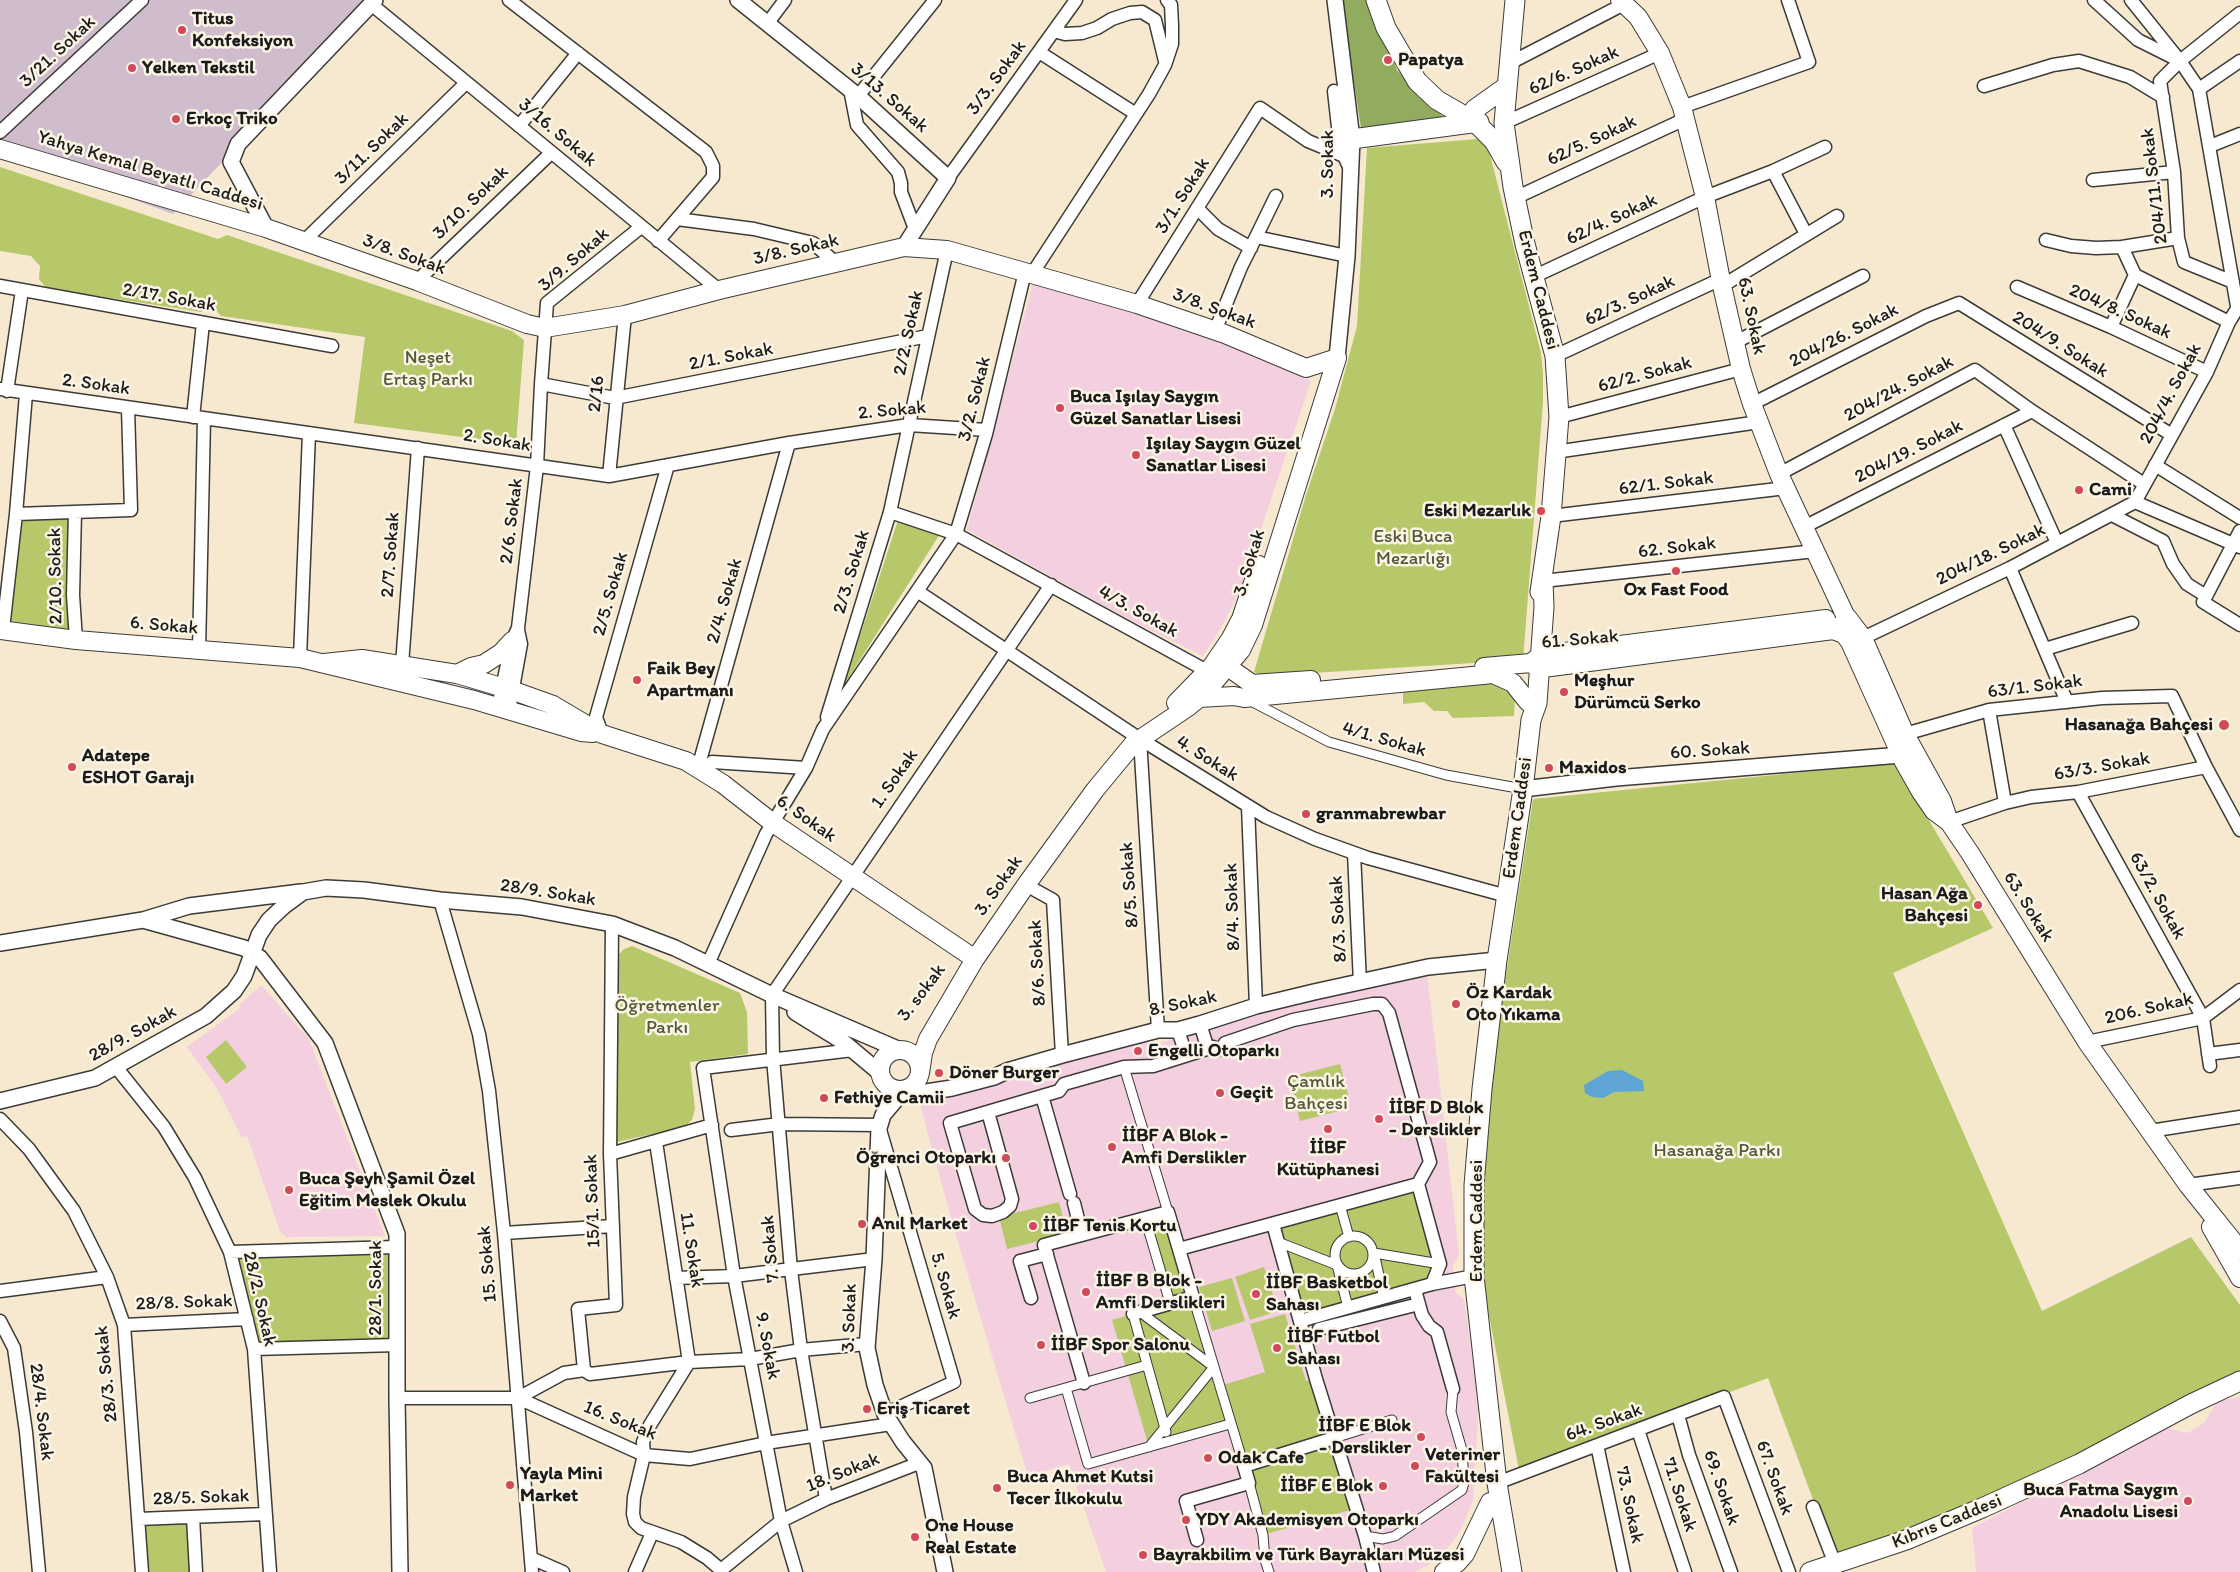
<!DOCTYPE html>
<meta charset="utf-8">
<style>
body{margin:0}
canvas{display:block;background:#f6e9d0}
</style>
<canvas width="2240" height="1572"></canvas>
<script>
const g = document.querySelector('canvas').getContext('2d');
g.lineJoin = 'round';
function fillPath(path, color) { g.fillStyle = color; g.fill(path, 'evenodd'); }
const toPath = rows => new Path2D(rows.map(r => 'M' + r).join(''));
function stroke(path, color, width, dash) { g.strokeStyle = color; g.lineWidth = width; g.lineCap = dash ? 'butt' : 'round'; g.setLineDash(dash || []); g.stroke(path); }
function label(font, color, halo, rows, align = 'center') {
  g.font = font + ' Itim,sans-serif'; g.lineWidth = 5; g.setLineDash([]); g.textBaseline = 'middle'; g.strokeStyle = halo; g.fillStyle = color; for (const [text, x, y, turn = 0] of rows) {
    g.save(); g.translate(x, y); g.rotate((+turn || 0) * Math.PI / 180); g.textAlign = isNaN(turn) ? turn : align; if (halo) g.strokeText(text, 0, 0); g.fillText(text, 0, 0); g.restore();
  }
}
fillPath(toPath([
 [1033,283,1205,335,1311,381,1241,588,1221,628,1203,656,1132,621,967,530],
 [1427,972,1459,1255,1453,1266,1453,1272,1456,1293,1464,1299,1479,1399,1473,1501,1459,1533,1439,1559,1415,1572,1106,1572,1069,1464,1028,1476,954,1229,919,1101,1038,1067,1148,1041,1156,1044,1208,1029,1257,1011],
 [261,985,309,1039,385,1236,286,1237,280,1231,247,1136,242,1138,216,1087,187,1047,240,1008,239,1005],
 [2240,1397,2240,1572,1976,1572,1972,1528,2166,1428,2188,1433,2205,1422,2217,1401]
]), '#f3cfdf');
fillPath(toPath([
 [0,0,375,0,173,214,0,151]
]), '#cfbdce');
fillPath(toPath([
 [1477,139,1484,142,1488,147,1541,353,1543,374,1543,402,1523,660,1263,676,1254,672,1306,495,1335,409,1357,326,1367,148],
 [0,167,218,239,227,235,512,331,524,340,516,444,354,423,365,337,221,316,214,308,208,308,201,312,46,288,39,279,40,266,31,256,0,251],
 [70,517,68,629,8,621,18,520],
 [898,520,940,534,844,685],
 [1490,683,1501,685,1510,691,1515,699,1514,716,1453,718,1447,711,1434,711,1424,702,1403,704,1403,689],
 [1895,763,1993,928,1893,973,2042,1311,2191,1237,2240,1305,2240,1371,2236,1375,2084,1454,1979,1498,1908,1532,1835,1559,1768,1378,1519,1470,1481,1274,1482,1184,1488,1090,1533,799],
 [632,946,740,993,747,1012,748,1054,690,1062,695,1109,692,1120,684,1127,617,1142,618,955,624,949],
 [226,1040,247,1067,226,1084,206,1057],
 [1340,1064,1349,1098,1341,1101,1343,1110,1300,1121,1289,1077],
 [1418,1184,1440,1264,1432,1284,1300,1321,1273,1224],
 [1059,1202,1067,1234,1007,1249,999,1217],
 [1168,1212,1220,1386,1265,1372,1250,1324,1285,1314,1306,1381,1316,1379,1357,1508,1263,1535,1230,1424,1149,1447,1112,1320,1170,1303,1145,1218],
 [396,1247,397,1345,254,1349,230,1252],
 [1264,1267,1278,1311,1250,1320,1235,1277],
 [1232,1278,1245,1321,1212,1331,1199,1287],
 [193,1517,196,1572,142,1572,138,1519]
]), '#b7c86b');
fillPath(toPath([
 [1341,0,1371,0,1397,70,1447,121,1362,134]
]), '#91ac5f');
fillPath(toPath([
 [1622,1070,1643,1081,1644,1091,1614,1092,1603,1098,1592,1097,1585,1093,1584,1085,1608,1071]
]), '#5ea5d5');
const pedestrian = toPath([
 [1249,700,1329,742,1446,775,1523,789],
 [1124,1067,1168,1212],
 [1340,1205,1349,1237],
 [1145,1218,1170,1303],
 '1335 1255a19 19 0 1 1 38 0a19 19 0 1 1-38 0Z',
 [1278,1242,1337,1265,1348,1307],
 [1193,1297,1244,1466],
 [1384,1298,1374,1253,1440,1264],
 [1140,1312,1214,1367,1149,1447],
 [1133,1314,1166,1432],
 [1066,1388,1088,1464,1230,1424],
 [1030,1398,1147,1365],
 [1334,1438,1392,1420],
 [1249,1483,1263,1535,1265,1560,1269,1572],
 [1365,1536,1383,1539,1395,1536,1462,1490,1464,1482,1462,1450,1451,1412,1453,1389]
]);
const minor = toPath([
 [509,0,706,152,713,166,713,177,658,241],
 [2094,0,2138,40,2176,59],
 [2131,0,2180,61,2199,89,2237,306],
 [371,4,719,290],
 [767,24,785,0],
 [1054,31,1065,34,1082,33,1097,28,1112,19,1130,13,1142,12,1155,20,1165,61],
 [1039,52,1136,114],
 [1510,63,1624,4],
 [1984,86,2053,65,2079,61,2130,77,2163,97],
 [850,89,857,125,898,172,901,183,901,192,915,229],
 [2199,89,2240,61],
 [1334,91,1341,154],
 [858,96,935,0],
 [1682,107,1809,62,1788,0],
 [1504,123,1660,53],
 [519,126,578,53],
 [0,132,142,0],
 [2210,146,2240,134],
 [1773,171,1806,234],
 [948,178,1076,0],
 [2093,180,2174,172],
 [1515,198,1685,119],
 [1197,208,1218,229,1251,248],
 [677,219,754,229,813,243,836,263],
 [1256,237,1276,196],
 [2046,240,2071,246,2096,248,2122,247],
 [304,241,466,83],
 [1032,274,1149,94,1165,65,1172,44,1172,25,1171,5,1167,0],
 [2135,275,2229,322],
 [2135,275,2122,247,2178,238],
 [1535,276,1705,197,1773,171,1825,147],
 [417,281,551,153],
 [2233,282,2184,262,2178,238,2174,172,2160,81,2180,61,2240,13],
 [0,286,332,346],
 [1722,286,1837,216],
 [2017,287,2111,327,2207,372],
 [1137,304,1260,108,1308,141,1344,156,1351,171],
 [2111,327,2135,275],
 [1215,331,1241,267,1256,237,1347,256],
 [1734,343,1863,276],
 [1555,356,1721,279],
 [541,384,615,398,928,336],
 [0,389,609,476,789,443,909,425,987,430],
 [7,391,22,290],
 [26,394,16,514,131,510,128,408],
 [1752,404,1926,316,1959,303,2172,435],
 [193,417,203,323],
 [1559,417,1741,369],
 [2004,425,2057,543],
 [1555,452,1759,422],
 [2155,465,2240,518],
 [1779,474,1975,370,2032,411,2144,484],
 [609,476,625,315],
 [2135,502,2207,372,2229,322,2240,304],
 [2135,502,2240,547],
 [75,512,73,595,76,640],
 [890,512,956,534,1207,671],
 [2112,515,2163,541,2173,564,2187,584,2206,596],
 [1551,516,1786,488],
 [1804,527,2032,411],
 [2240,531,2203,602,2240,625],
 [2010,568,2067,702],
 [1543,581,1815,551],
 [917,591,1140,739,1266,817,1315,839,1368,858,1507,896],
 [3,629,16,514],
 [1863,638,2010,568,2135,502],
 [2045,649,2132,623],
 [199,651,204,419],
 [300,658,309,433],
 [402,665,418,448],
 [498,707,512,641,518,628,537,466,541,384,547,303,641,227],
 [509,710,521,644,518,630],
 [1989,710,2005,803],
 [827,717,890,512,947,250],
 [602,734,596,717,668,465],
 [1905,734,1989,710,2102,698,2172,696,2206,767,2240,830],
 [1140,739,1158,1030],
 [698,768,789,443],
 [704,772,712,762,806,768],
 [2078,792,2203,1018,2210,1066],
 [1248,806,1256,1006],
 [1949,822,2005,803,2031,797,2078,792,2206,767],
 [1354,853,1360,983],
 [1026,885,1053,900,1062,1055],
 [440,900,479,1034,489,1091,504,1233,532,1572],
 [708,964,766,834,806,768,823,729,956,534,986,434,1025,272],
 [1200,1024,1208,1049],
 [1178,1030,1186,1055],
 [2087,1042,2203,1018,2240,990],
 [2208,1054,2240,1050],
 [116,1067,164,1127,195,1178,230,1252,254,1349,270,1572],
 [1042,1096,1070,1194],
 [988,1112,1012,1199,1010,1206,1003,1212,992,1216,983,1215,975,1209,950,1123,1059,1091,1064,1084,1124,1067,1153,1066,1213,1047,1218,1050,1222,1048,1225,1043,1293,1020,1373,1004,1382,1004,1389,1013,1430,1162,1418,1184,1440,1264,1432,1284],
 [0,1119,29,1149,74,1211,107,1277,124,1325,142,1572],
 [731,1130,780,1124,880,1125],
 [2150,1131,2240,1117],
 [881,1133,954,1382,885,1414],
 [610,1154,712,1125],
 [2188,1185,2240,1178],
 [1074,1203,1082,1235],
 [1273,1224,1316,1379,1365,1536,1374,1572],
 [504,1233,613,1226],
 [1179,1249,1418,1184],
 [230,1252,396,1247],
 [676,1278,734,1276,874,1259],
 [1415,1290,1422,1315,1429,1326,1437,1332,1453,1389],
 [0,1291,107,1277],
 [1031,1298,1020,1261,1047,1254],
 [0,1321,14,1348,26,1432,39,1572],
 [1300,1321,1432,1284,1474,1276],
 [124,1325,247,1319],
 [1319,1329,1419,1304],
 [867,1344,801,1350,750,1359,689,1362,650,1425,643,1442,644,1455,634,1497,633,1514,635,1522,641,1528,681,1542,707,1558,721,1570,781,1521,826,1499,919,1463],
 [254,1349,397,1345],
 [584,1370,590,1374,689,1362,656,1142],
 [1084,1383,1044,1245,1168,1212,1193,1297,1133,1314],
 [397,1398,518,1398,644,1455,690,1459,766,1443,891,1424],
 [518,1398,564,1373,584,1370,578,1309,616,1305,610,1154,612,924],
 [1678,1415,1689,1455,1731,1572],
 [1638,1430,1685,1572],
 [1597,1445,1624,1572],
 [1497,1483,1724,1397,1789,1572],
 [826,1499,801,1350,791,1270,773,1058,772,995,1051,585],
 [1813,1507,1835,1564],
 [193,1517,196,1572],
 [138,1519,265,1514],
 [1197,1540,1186,1501,1249,1483,1244,1466,1334,1438],
 [531,1558,563,1572],
 [635,1572,652,1533],
 [796,1572,781,1521,734,1276,703,1068,853,1050]
]);
const tertiary = toPath([
 [738,0,858,96,948,178,904,247],
 [1335,0,1352,139,1347,256,1337,358],
 [266,228,231,162,238,144,375,0],
 [1523,789,1616,778,1901,755],
 [143,920,244,948,260,958,325,1043,397,1234,397,1398,400,1572],
 [0,943,143,920,189,906,301,892],
 [795,1012,842,1041,879,1072],
 [910,1088,920,1093,952,1088,994,1077,1007,1071,1062,1055,1158,1030,1178,1030,1200,1024,1256,1006,1314,992,1428,967,1497,960],
 [904,1090,883,1115,879,1128,874,1259,867,1348,875,1385,885,1414,903,1442,924,1468,945,1572],
 [0,1101,95,1078,206,1016,234,991,244,976,259,935,269,920,284,906,303,892,326,888,364,890,440,900,522,907,612,924,675,948,772,995,900,1050]
]);
const secondary = toPath([
 [1620,0,1638,17,1660,53,1682,107,1705,197,1722,286,1741,369,1752,404,1779,474,1846,617,1850,642],
 [0,149,266,228,417,281,527,324,545,328,625,315,719,290,904,247,947,250,1137,304,1225,334,1306,368,1337,358],
 [1847,617,1863,638,1905,734,1942,801,1949,822],
 [0,630,76,640,300,658,474,700,581,732,593,733],
 [1833,630,1844,634,1850,642,1904,762,1921,792,1934,811,1949,822,1970,853,2087,1042,2188,1185,2240,1250],
 [324,663,362,659,457,674,511,690,553,705,602,734,686,761,723,784,773,823,975,959],
 [1531,663,1539,668,1551,667,1833,630,1843,624],
 [1531,663,1541,655,1826,619],
 [1217,666,1228,667,1252,684,1311,680],
 [1484,667,1531,663],
 [457,674,471,667,484,664,501,653,512,641],
 [1199,698,1234,696,1244,698,1493,674,1513,683,1528,702],
 [1176,703,1212,666,1231,638,1241,619,1259,565],
 '880 1070a20 20 0 1 1 40 0a20 20 0 1 1-40 0Z',
 [920,1073,923,1053,928,1039,975,959,1026,885,1095,790,1133,744,1188,707,1204,694,1241,650,1253,625,1337,358],
 [2211,1227,2240,1278],
 [1444,1572,1457,1563,1465,1554,1490,1502]
]);
const primary = toPath([
 [1376,0,1386,28,1417,81,1437,100,1475,122,1494,141,1506,162],
 [1515,0,1504,123,1513,187,1525,244,1555,356,1559,417,1551,516,1540,592],
 [1475,122,1475,109,1506,87],
 [1352,139,1479,122],
 [1512,1572,1497,1483,1474,1276,1474,1185,1482,1089,1497,960,1523,789,1531,720,1537,703,1544,607,1543,581],
 [1810,1572,1906,1540,1982,1508,2079,1464,2191,1404,2240,1381]
]);
stroke(pedestrian, '#3d3b37', 11);
stroke(minor, '#3d3b37', 15);
stroke(tertiary, '#3d3b37', 18);
stroke(secondary, '#3d3b37', 20);
stroke(primary, '#3d3b37', 21);
stroke(pedestrian, '#fff', 9);
stroke(minor, '#fff', 12);
stroke(tertiary, '#fff', 15);
stroke(secondary, '#fff', 18);
stroke(primary, '#fff', 19);
for (const [x, y, r, color] of [
 [182,30,5,"#d1495b"],
 [1388,60,5,"#d1495b"],
 [132,68,5,"#d1495b"],
 [176,119,5,"#d1495b"],
 [1060,408,5,"#d1495b"],
 [1136,455,5,"#d1495b"],
 [2079,490,5,"#d1495b"],
 [1541,511,5,"#d1495b"],
 [1676,571,5,"#d1495b"],
 [637,680,5,"#d1495b"],
 [1564,692,5,"#d1495b"],
 [2224,725,6,"#d1495b"],
 [72,767,5,"#d1495b"],
 [1549,768,5,"#d1495b"],
 [1306,814,5,"#d1495b"],
 [1978,905,5,"#d1495b"],
 [1456,1004,5,"#d1495b"],
 [1138,1051,5,"#d1495b"],
 [939,1073,5,"#d1495b"],
 [1220,1093,5,"#d1495b"],
 [824,1098,5,"#d1495b"],
 [1379,1119,5,"#d1495b"],
 [1328,1129,5,"#d1495b"],
 [1112,1147,5,"#d1495b"],
 [1006,1158,5,"#d1495b"],
 [289,1190,5,"#d1495b"],
 [862,1224,5,"#d1495b"],
 [1033,1226,5,"#d1495b"],
 [1086,1292,5,"#d1495b"],
 [1256,1294,5,"#d1495b"],
 [1041,1345,5,"#d1495b"],
 [1277,1348,5,"#d1495b"],
 [867,1409,5,"#d1495b"],
 [1421,1437,5,"#d1495b"],
 [1208,1458,5,"#d1495b"],
 [1415,1466,5,"#d1495b"],
 [510,1485,5,"#d1495b"],
 [1383,1486,5,"#d1495b"],
 [997,1488,5,"#d1495b"],
 [2188,1501,5,"#d1495b"],
 [1186,1520,5,"#d1495b"],
 [915,1537,5,"#d1495b"],
 [1143,1555,5,"#d1495b"]
]) { const dot = new Path2D(); dot.arc(x, y, r, 0, 2 * Math.PI); g.fillStyle = color; g.fill(dot); stroke(dot, '#fcf5e5', 2); }
label('bold 19px', '#1c1c1c', '#fcf5e5', [
 ["Titus",192,19],
 ["Konfeksiyon",192,41],
 ["Papatya",1398,60],
 ["Yelken Tekstil",142,68],
 ["Erkoç Triko",186,119],
 ["Buca Işılay Saygın",1070,397],
 ["Güzel Sanatlar Lisesi",1070,419],
 ["Işılay Saygın Güzel",1146,444],
 ["Sanatlar Lisesi",1146,466],
 ["Cami",2089,490],
 ["Eski Mezarlık",1531,511,"right"],
 ["Ox Fast Food",1676,590,"center"],
 ["Faik Bey",647,669],
 ["Apartmanı",647,691],
 ["Meşhur",1574,681],
 ["Dürümcü Serko",1574,703],
 ["Hasanağa Bahçesi",2213,725,"right"],
 ["Adatepe",82,756],
 ["ESHOT Garajı",82,778],
 ["Maxidos",1559,768],
 ["granmabrewbar",1316,814],
 ["Hasan Ağa",1968,894,"right"],
 ["Bahçesi",1968,916,"right"],
 ["Öz Kardak",1466,993],
 ["Oto Yıkama",1466,1015],
 ["Engelli Otoparkı",1148,1051],
 ["Döner Burger",949,1073],
 ["Geçit",1230,1093],
 ["Fethiye Camii",834,1098],
 ["İİBF D Blok",1389,1108],
 ["- Derslikler",1389,1130],
 ["İİBF A Blok -",1122,1136],
 ["Amfi Derslikler",1122,1158],
 ["İİBF",1328,1148,"center"],
 ["Kütüphanesi",1328,1170,"center"],
 ["Öğrenci Otoparkı",996,1158,"right"],
 ["Buca Şeyh Şamil Özel",299,1179],
 ["Eğitim Meslek Okulu",299,1201],
 ["Anıl Market",872,1224],
 ["İİBF Tenis Kortu",1043,1226],
 ["İİBF B Blok -",1096,1281],
 ["Amfi Derslikleri",1096,1303],
 ["İİBF Basketbol",1266,1283],
 ["Sahası",1266,1305],
 ["İİBF Futbol",1287,1337],
 ["Sahası",1287,1359],
 ["İİBF Spor Salonu",1051,1345],
 ["Eriş Ticaret",877,1409],
 ["İİBF E Blok",1411,1426,"right"],
 ["- Derslikler",1411,1448,"right"],
 ["Veteriner",1425,1455],
 ["Fakültesi",1425,1477],
 ["Odak Cafe",1218,1458],
 ["Yayla Mini",520,1474],
 ["Market",520,1496],
 ["Buca Ahmet Kutsi",1007,1477],
 ["Tecer İlkokulu",1007,1499],
 ["İİBF E Blok",1373,1486,"right"],
 ["Buca Fatma Saygın",2178,1490,"right"],
 ["Anadolu Lisesi",2178,1512,"right"],
 ["YDY Akademisyen Otoparkı",1196,1520],
 ["One House",925,1526],
 ["Real Estate",925,1548],
 ["Bayrakbilim ve Türk Bayrakları Müzesi",1153,1555]
], 'left');
label('19px', '#1c1c1c', '#fcf5e5', [
 ["3/21. Sokak",58,52,-43],
 ["62/6. Sokak",1574,71,-24],
 ["3/3. Sokak",997,78,-54],
 ["3/13. Sokak",889,98,41],
 ["3/16. Sokak",557,133,40],
 ["62/5. Sokak",1592,141,-25],
 ["3/11. Sokak",372,149,-44],
 ["3. Sokak",1328,164,-90],
 ["Yahya Kemal Beyatlı Caddesi",150,171,17],
 ["204/11. Sokak",2155,186,-97],
 ["3/1. Sokak",1183,196,-58],
 ["3/10. Sokak",471,203,-44],
 ["62/4. Sokak",1612,220,-25],
 ["3/8. Sokak",796,250,-13],
 ["3/8. Sokak",404,255,20],
 ["3/9. Sokak",574,260,-41],
 ["Erdem Caddesi",1538,290,76],
 ["2/17. Sokak",169,298,10],
 ["62/3. Sokak",1630,301,-25],
 ["3/8. Sokak",1214,309,20],
 ["204/8. Sokak",2120,312,24],
 ["63. Sokak",1751,316,78],
 ["2/2. Sokak",909,333,-78],
 ["204/26. Sokak",1844,336,-27],
 ["204/9. Sokak",2060,345,32],
 ["2/1. Sokak",731,357,-11],
 ["62/2. Sokak",1645,375,-15],
 ["2. Sokak",96,385,8],
 ["204/24. Sokak",1899,389,-28],
 ["2/16",597,394,-84],
 ["204/4. Sokak",2171,394,-62],
 ["3/2. Sokak",975,399,-76],
 ["2. Sokak",892,411,-5],
 ["2. Sokak",497,441,9],
 ["204/19. Sokak",1909,452,-27],
 ["62/1. Sokak",1666,484,-7],
 ["2/6. Sokak",512,521,-83],
 ["62. Sokak",1677,548,-7],
 ["2/7. Sokak",391,555,-86],
 ["204/18. Sokak",1991,555,-26],
 ["3. Sokak",1250,563,-73],
 ["2/3. Sokak",852,572,-73],
 ["2/10. Sokak",56,576,-91],
 ["2/5. Sokak",611,594,-74],
 ["2/4. Sokak",725,601,-74],
 ["4/3. Sokak",1138,612,29],
 ["6. Sokak",164,626,5],
 ["61. Sokak",1580,640,-5],
 ["63/1. Sokak",2035,687,-7],
 ["4/1. Sokak",1384,740,16],
 ["60. Sokak",1710,751,-4],
 ["4. Sokak",1207,759,32],
 ["63/3. Sokak",2102,767,-10],
 ["1. Sokak",895,779,-55],
 ["Erdem Caddesi",1518,818,-82],
 ["6. Sokak",806,819,35],
 ["8/5. Sokak",1130,885,-94],
 ["3. Sokak",999,886,-55],
 ["28/9. Sokak",548,893,9],
 ["63/2. Sokak",2157,896,61],
 ["8/4. Sokak",1233,907,-92],
 ["63. Sokak",2028,907,58],
 ["8/3. Sokak",1339,919,-93],
 ["8/6. Sokak",1038,963,-93],
 ["3. sokak",922,993,-53],
 ["8. Sokak",1183,1004,-12],
 ["206. Sokak",2149,1009,-13],
 ["28/9. Sokak",133,1034,-29],
 ["15/1. Sokak",593,1201,-92],
 ["Erdem Caddesi",1477,1221,-90],
 ["7. Sokak",771,1249,-95],
 ["11. Sokak",691,1250,81],
 ["15. Sokak",488,1264,-95],
 ["5. Sokak",945,1286,74],
 ["28/1. Sokak",376,1288,-90],
 ["28/2. Sokak",259,1299,77],
 ["28/8. Sokak",184,1303,-2],
 ["3. Sokak",850,1318,-88],
 ["9. Sokak",767,1346,79],
 ["28/3. Sokak",107,1374,-96],
 ["28/4. Sokak",41,1412,83],
 ["16. Sokak",620,1421,22],
 ["64. Sokak",1604,1423,-20],
 ["18. Sokak",843,1473,-22],
 ["67. Sokak",1774,1478,70],
 ["69. Sokak",1721,1488,71],
 ["71. Sokak",1679,1495,72],
 ["28/5. Sokak",201,1498,-2],
 ["73. Sokak",1629,1505,78],
 ["Kıbrıs Caddesi",1947,1522,-22]
]);
label('19px', '#525838', '#fcf5e5', [
 ["Neşet",428,358],
 ["Ertaş Parkı",428,380],
 ["Eski Buca",1413,537],
 ["Mezarlığı",1413,559],
 ["Öğretmenler",667,1006],
 ["Parkı",667,1028],
 ["Çamlık",1316,1082],
 ["Bahçesi",1316,1104],
 ["Hasanağa Parkı",1717,1151]
]);
</script>
